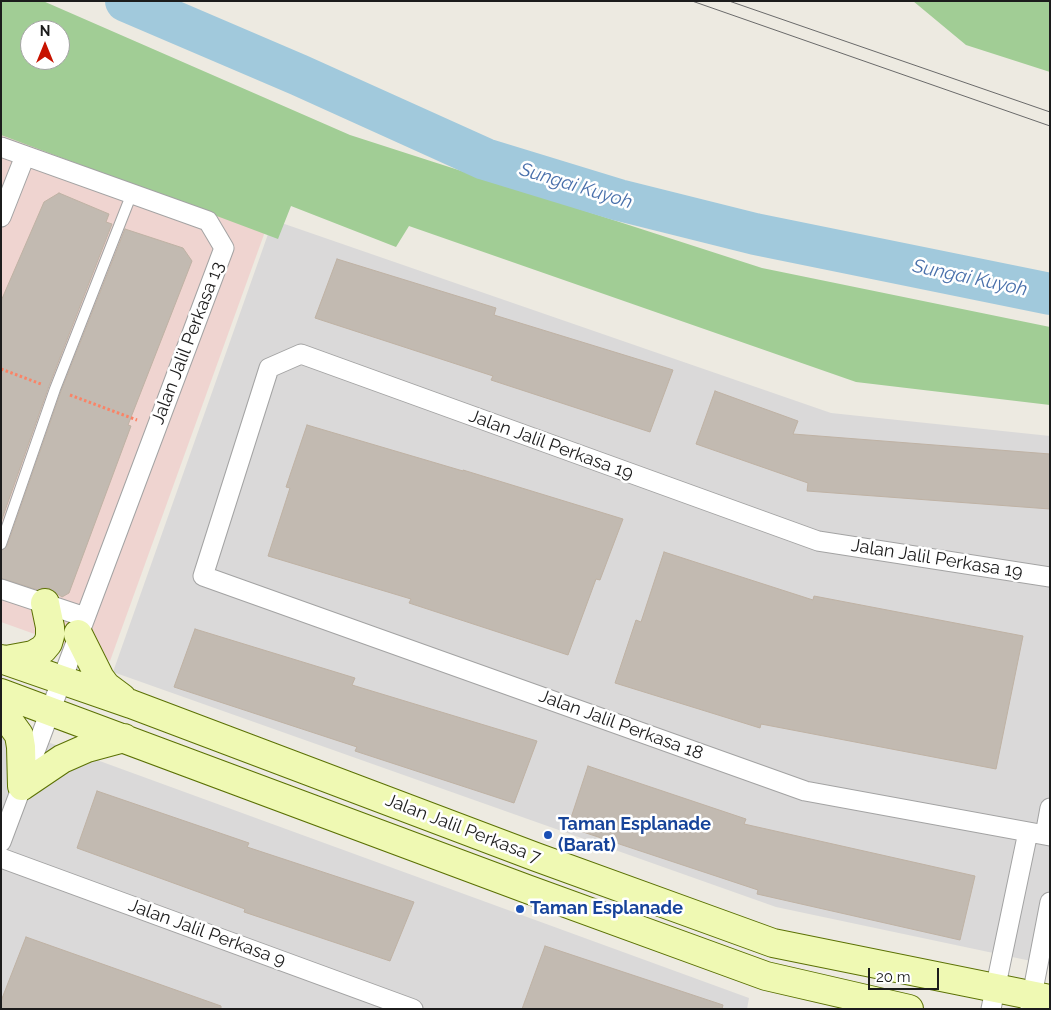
<!DOCTYPE html>
<style>
body{margin:0}
#map{position:relative;width:1051px;height:1010px;overflow:hidden;background:#edeae1;font-family:Raleway,sans-serif}
canvas{display:block}
.frame{position:absolute;inset:0;border:2px solid #1c1c1c;pointer-events:none}
.north{position:absolute;left:20px;top:20px;width:50px;height:50px;box-sizing:border-box;background:#fff;border:1px solid #a4a4a4;border-radius:50%;rotate:0deg;font-size:14px;font-weight:700;line-height:20px;text-align:center;color:#1c1c1c}
.north::after{content:'';display:block;margin:auto;width:18px;height:22px;background:#c71300;clip-path:polygon(50% 0,100% 100%,50% 72%,0 100%)}
.scale{position:absolute;left:868px;top:968px;width:71px;height:22px;box-sizing:border-box;border:2px solid #1c1c1c;border-top:0;padding-left:6px;font-size:15px;line-height:18px;white-space:nowrap;color:#1c1c1c;-webkit-text-stroke:4px #fff;paint-order:stroke}
</style>
<div id="map">
<canvas width="1051" height="1010"></canvas>
<div class="frame"></div>
<div class="north">N</div>
<div class="scale">20 m</div>
</div>
<script>
const g = document.querySelector('canvas').getContext('2d');
g.lineJoin = 'round';
function fillPath(path, color) { g.fillStyle = color; g.fill(path, 'evenodd'); }
const toPath = rows => new Path2D(rows.map(r => 'M' + r).join(''));
function stroke(path, color, width, dash) { g.strokeStyle = color; g.lineWidth = width; g.lineCap = dash ? 'butt' : 'round'; g.setLineDash(dash || []); g.stroke(path); }
function label(font, color, halo, rows, align = 'center') {
  g.font = font + ' Raleway,sans-serif'; g.lineWidth = 5; g.setLineDash([]); g.textBaseline = 'middle'; g.strokeStyle = halo; g.fillStyle = color; for (const [text, x, y, turn = 0] of rows) {
    g.save(); g.translate(x, y); g.rotate((+turn || 0) * Math.PI / 180); g.textAlign = isNaN(turn) ? turn : align; if (halo) g.strokeText(text, 0, 0); g.fillText(text, 0, 0); g.restore();
  }
}
fillPath(toPath([
 [273,220,831,413,1050,436,1050,965,776,907,113,672],
 [1,725,749,998,747,1009,1,1009]
]), '#dad9d9');
fillPath(toPath([
 [1,118,271,215,110,661,1,622]
]), '#efd4d0');
fillPath(toPath([
 [1,1,43,1,350,135,762,268,1050,327,1050,405,856,382,409,226,396,247,291,206,278,239,1,135],
 [30,30,60,30,60,60,30,60],
 [913,1,1050,1,1050,72,966,45]
]), '#a1cd95');
stroke(toPath([
 [126,1,299,75,485,159,619,200,755,234,1050,294]
]), '#a1c9dc', 42);
const building = toPath([
 [59,193,109,214,106,222,112,224,49,386,1,522,1,301,44,202,59,193],
 [125,229,183,248,192,261,128,425,131,426,69,593,62,597,49,588,42,588,38,590,1,578,1,551,7,546,61,391,125,229],
 [337,259,496,308,494,315,673,370,650,432,491,380,493,376,315,318,337,259],
 [715,391,798,421,793,434,1050,454,1050,509,807,491,808,483,696,444,715,391],
 [307,425,463,471,463,470,623,519,600,580,596,579,568,655,409,603,411,599,268,556,290,488,286,487,307,425],
 [664,552,813,600,814,596,1023,636,996,769,761,724,760,728,615,683,636,620,641,622,664,552],
 [195,629,355,678,352,685,537,741,514,803,355,751,357,747,174,687,195,629],
 [588,766,746,819,744,824,975,876,960,940,757,894,758,890,568,827,588,766],
 [97,791,249,843,247,847,414,902,390,961,244,912,245,909,77,848,97,791],
 [26,937,221,1006,221,1009,1,1009,1,1001,26,937],
 [545,946,723,1005,722,1009,522,1009,545,946]
]);
fillPath(building, '#c2bab1');
stroke(building, '#bfb2a4', 1);
const lane = toPath([
 [1,544,55,389,132,193]
]);
const street = toPath([
 [1,147,208,221,224,248,1,842],
 [1,217,25,156],
 [1050,577,818,541,301,354,269,368,203,576,805,791,1050,836],
 [1,589,85,617],
 [1045,835,1050,808],
 [1,858,413,1009],
 [1030,1006,1050,902],
 [991,1009,1028,832]
]);
const secondary = toPath([
 [78,634,100,678,106,686,122,698],
 [1,659,131,704,536,857,773,943,1050,999],
 [6,660,33,655,43,649,48,643,50,636,50,627,45,603],
 [1,693,527,889,766,976,909,1009],
 [1,710,19,735,21,747,22,786],
 [22,786,62,759,87,748,124,738]
]);
stroke(lane, '#a3a3a3', 12);
stroke(street, '#a3a3a3', 21);
stroke(secondary, '#5b7104', 30);
stroke(toPath([
 [1,369,41,384],
 [70,395,137,420]
]), '#fa8366', 3, [2.5, 2.5]);
stroke(lane, '#fff', 10);
stroke(street, '#fff', 19);
stroke(secondary, '#eff9b3', 28);
stroke(toPath([
 [692,1,1050,126],
 [729,1,1050,112]
]), '#6a6a6a', 1);
for (const [x, y, r, color] of [
 [548,835,5,"#1a4fb4"],
 [520,909,5,"#1a4fb4"]
]) { const dot = new Path2D(); dot.arc(x, y, r, 0, 2 * Math.PI); g.fillStyle = color; g.fill(dot); stroke(dot, '#fff', 2); }
label('18px', '#1c1c1c', '#fff', [
 ["Jalan Jalil Perkasa 13",188,343,-69],
 ["Jalan Jalil Perkasa 19",551,445,20],
 ["Jalan Jalil Perkasa 19",937,559,9],
 ["Jalan Jalil Perkasa 18",621,725,20],
 ["Jalan Jalil Perkasa 7",463,829,21],
 ["Jalan Jalil Perkasa 9",207,933,20]
]);
label('bold 18px', '#164399', '#fff', [
 ["Taman Esplanade",558,825],
 ["(Barat)",558,846],
 ["Taman Esplanade",530,909]
], 'left');
label('italic 19px', '#4970ab', '#fff', [
 ["Sungai Kuyoh",576,186,17],
 ["Sungai Kuyoh",970,278,12]
]);
</script>
